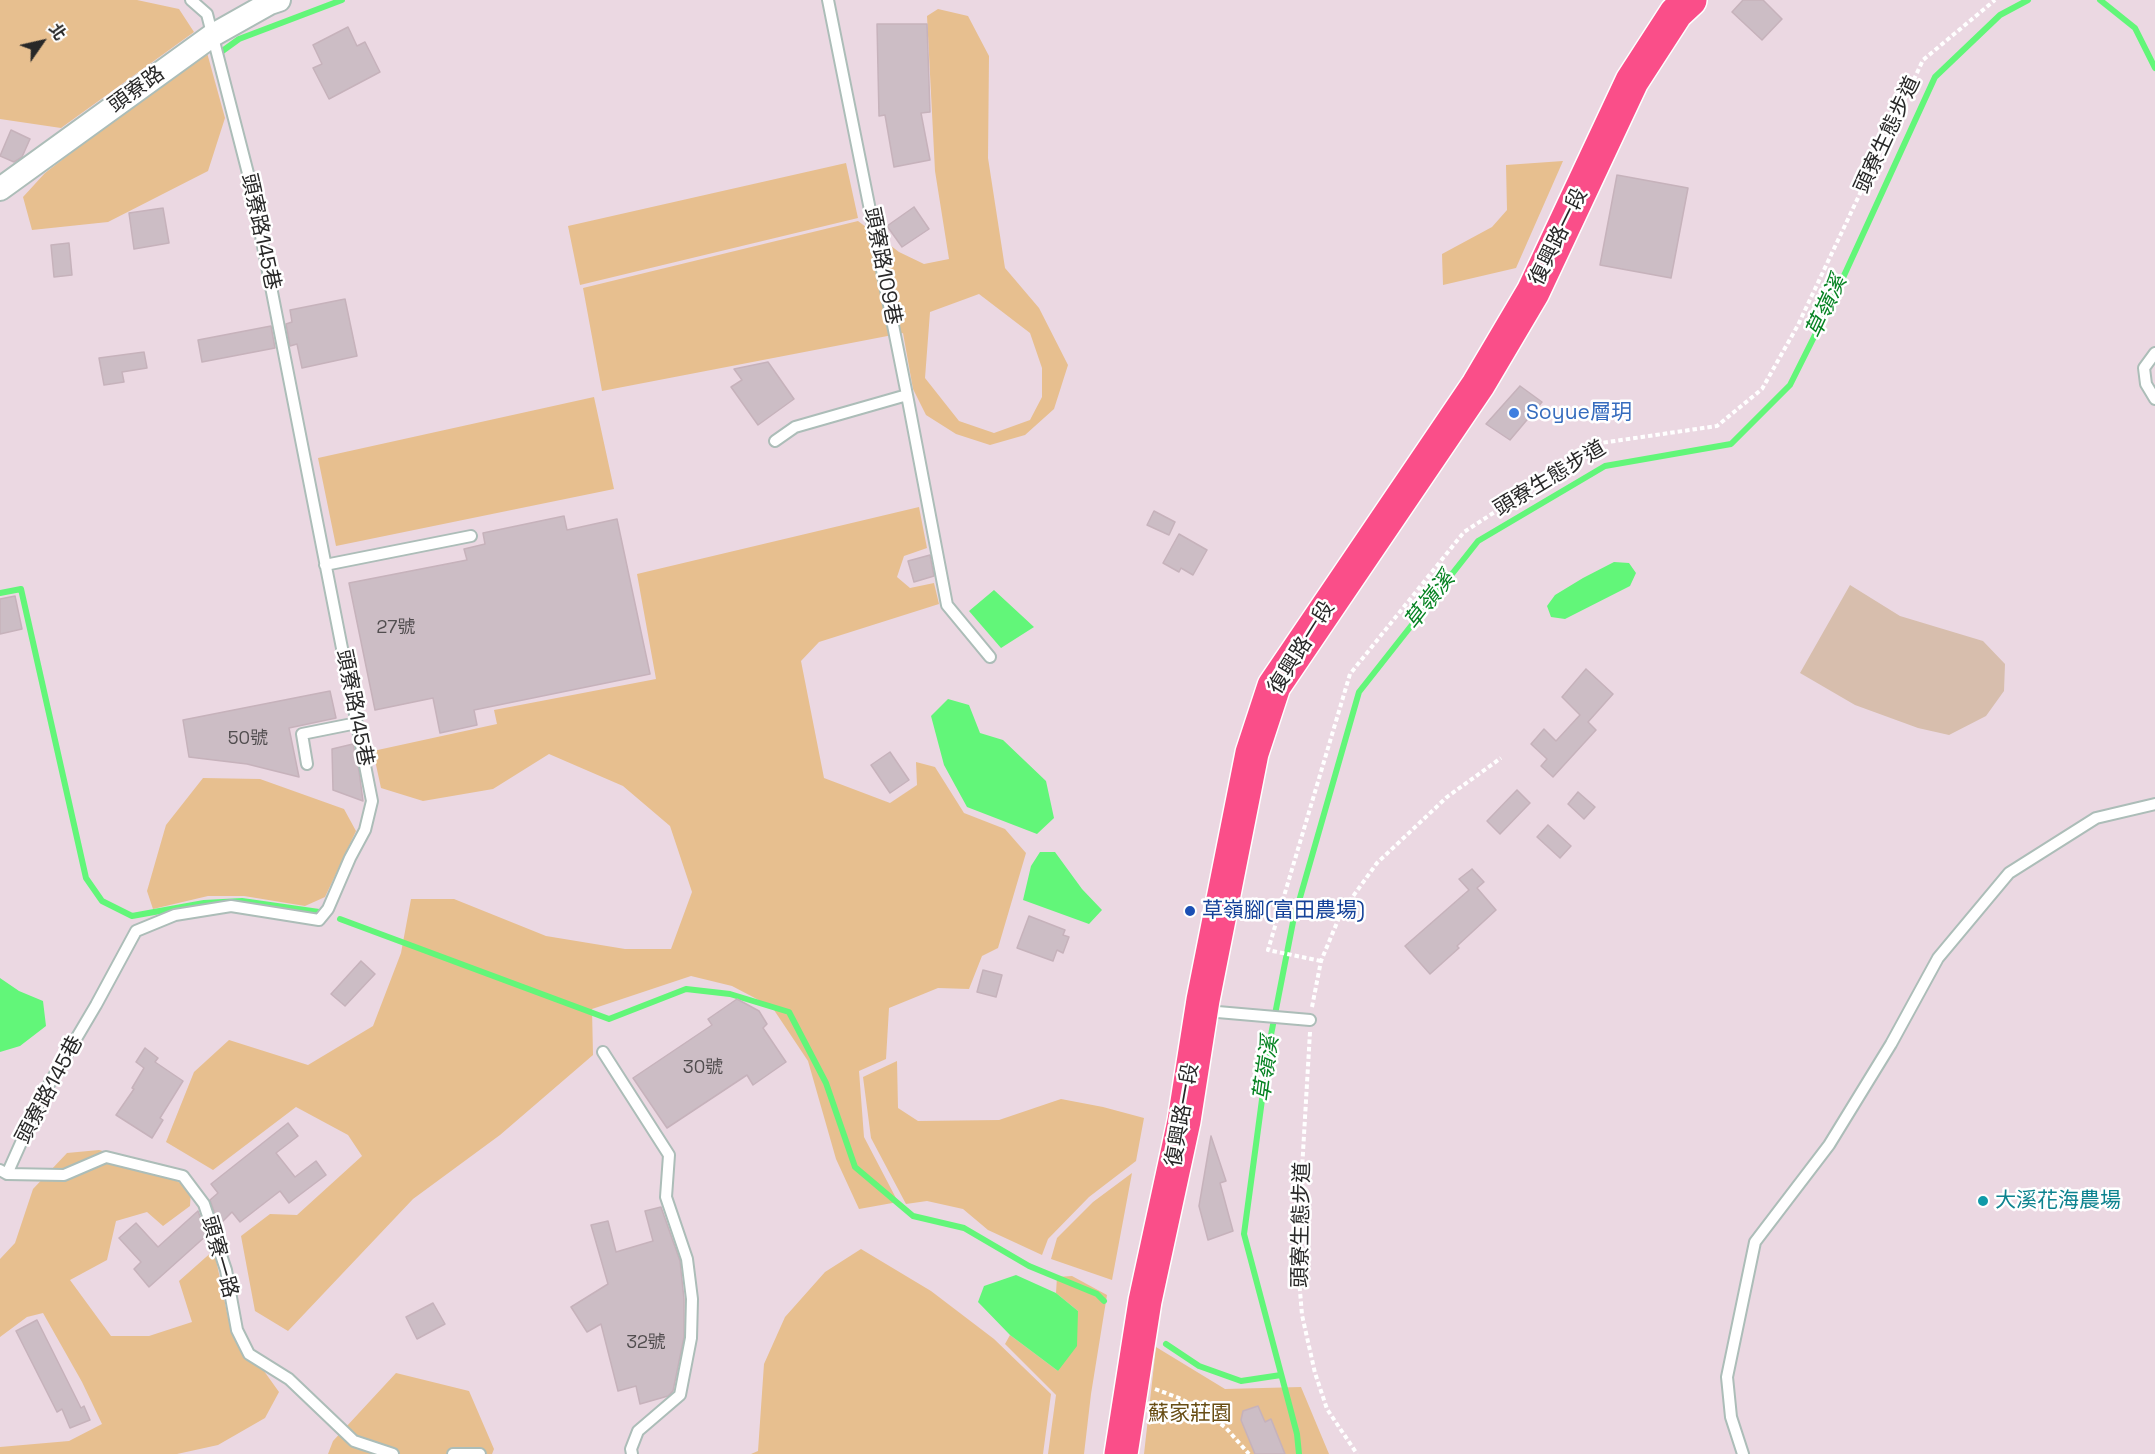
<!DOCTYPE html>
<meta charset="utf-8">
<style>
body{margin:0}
#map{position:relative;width:2155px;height:1454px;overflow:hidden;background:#ebd8e2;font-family:"Space Grotesk","Noto Sans TC",sans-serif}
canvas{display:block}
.north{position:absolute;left:12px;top:12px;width:60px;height:60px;-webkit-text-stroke:4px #fff;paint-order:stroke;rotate:56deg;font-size:16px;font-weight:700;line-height:24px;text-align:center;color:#282828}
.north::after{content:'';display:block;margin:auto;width:21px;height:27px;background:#282828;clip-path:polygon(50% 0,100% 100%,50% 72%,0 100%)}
</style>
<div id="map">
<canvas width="2155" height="1454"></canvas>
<div class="north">北</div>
</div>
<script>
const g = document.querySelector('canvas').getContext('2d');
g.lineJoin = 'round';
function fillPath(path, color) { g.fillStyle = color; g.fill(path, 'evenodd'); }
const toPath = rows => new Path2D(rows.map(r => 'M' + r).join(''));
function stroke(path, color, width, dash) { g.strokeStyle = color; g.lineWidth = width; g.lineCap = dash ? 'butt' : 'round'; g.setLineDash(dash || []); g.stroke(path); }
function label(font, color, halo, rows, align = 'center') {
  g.font = font + ' "Space Grotesk","Noto Sans TC",sans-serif'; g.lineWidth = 5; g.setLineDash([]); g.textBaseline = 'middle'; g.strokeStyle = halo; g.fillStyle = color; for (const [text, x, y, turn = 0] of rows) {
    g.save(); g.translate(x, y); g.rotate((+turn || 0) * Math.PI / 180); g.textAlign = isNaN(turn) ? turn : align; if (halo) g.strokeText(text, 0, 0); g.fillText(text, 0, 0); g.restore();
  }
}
fillPath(toPath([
 [0,0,137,0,179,9,194,32,61,128,0,119],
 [938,9,968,16,989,56,988,158,1005,268,1039,308,1068,365,1054,409,1025,435,990,445,956,434,926,415,913,389,903,333,602,391,583,288,858,221,899,252,924,264,949,259,935,171,927,16],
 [979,294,1030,333,1042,368,1042,397,1030,420,994,433,959,421,925,378,930,312],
 [206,49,225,118,208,171,108,222,32,230,23,197,45,173],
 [1563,161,1516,268,1443,285,1442,254,1492,227,1507,210,1506,165],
 [846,163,858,218,580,285,568,226],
 [594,397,614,489,336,546,318,458],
 [919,507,927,548,904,556,897,577,910,588,934,583,939,604,819,642,801,661,824,778,890,803,917,785,916,762,935,767,964,813,1005,829,1026,853,998,948,982,956,969,989,938,988,889,1008,886,1059,859,1071,864,1137,898,1202,859,1209,836,1159,808,1061,772,1007,732,986,691,976,592,1009,593,1055,500,1135,413,1199,288,1331,255,1311,241,1236,270,1214,297,1215,362,1156,348,1135,296,1107,213,1170,166,1142,194,1072,229,1040,308,1065,373,1026,401,953,411,899,454,899,546,936,625,949,671,949,692,892,670,826,623,786,549,754,493,789,423,801,381,788,373,751,497,724,494,710,656,679,637,574],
 [203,778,260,779,344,809,356,831,325,897,305,906,244,896,208,896,153,909,147,891,166,825],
 [897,1061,898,1108,918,1121,999,1120,1061,1099,1103,1107,1144,1118,1136,1161,1089,1197,1048,1239,1042,1255,988,1230,963,1209,927,1201,906,1204,871,1138,863,1077],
 [99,1150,149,1163,191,1190,190,1206,163,1226,147,1212,116,1221,107,1260,70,1280,111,1336,149,1336,192,1322,179,1281,214,1250,229,1322,279,1392,265,1418,218,1445,177,1454,0,1454,0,1447,69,1441,102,1424,82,1382,43,1313,27,1317,0,1337,0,1259,15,1243,33,1189,67,1153],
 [1132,1173,1112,1280,1051,1259,1057,1238,1093,1202],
 [861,1249,931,1291,994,1339,1051,1394,1043,1454,751,1454,758,1451,764,1364,785,1317,825,1272],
 [1072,1276,1107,1295,1091,1394,1084,1454,1048,1454,1056,1395,1005,1344,1010,1335,1058,1371,1078,1311,1056,1293,1057,1277],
 [1156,1347,1225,1389,1301,1387,1329,1454,1144,1454],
 [396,1373,469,1391,494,1449,492,1454,328,1454,333,1441]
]), '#e7bf8f');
fillPath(toPath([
 [1850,585,1900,616,1983,641,2005,664,2004,691,1986,716,1949,735,1918,728,1855,705,1800,673]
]), '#d7bead');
fillPath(toPath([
 [1614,562,1629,563,1636,573,1630,586,1565,619,1551,617,1547,606,1555,595,1583,578],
 [994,590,1034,627,1001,648,969,611],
 [948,699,969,705,980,733,1003,740,1046,781,1054,818,1037,834,967,807,944,765,931,716],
 [1040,852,1055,852,1082,889,1102,910,1089,924,1023,900,1031,866],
 [0,978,19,991,43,1001,46,1026,20,1046,0,1052],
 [1016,1275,1056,1293,1078,1311,1077,1346,1058,1371,1010,1335,978,1302,984,1286]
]), '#62f679');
stroke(toPath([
 [2100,0,2135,28,2155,68],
 [221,52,239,39,342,0],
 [0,593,21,589,86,878,102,901,132,916,204,903,242,901,319,912],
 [340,919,609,1019,686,989,730,994,789,1012,826,1083,855,1167,913,1216,964,1228,1029,1266,1097,1294,1104,1301],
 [1166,1344,1199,1366,1241,1381,1281,1375],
 [1299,1454,1297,1434,1244,1234,1270,1040,1293,922,1359,692,1478,541,1605,466,1731,444,1790,385,1836,293,1935,77,2000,15,2028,0]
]), '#62f679', 6);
const building = toPath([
 [1743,0,1763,0,1782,19,1762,40,1732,12,1743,0],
 [877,24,927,24,930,112,921,113,930,160,894,167,885,115,879,116,877,24],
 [348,27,357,46,365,42,380,72,329,99,313,68,322,64,313,45,348,27],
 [11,130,30,139,22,157,14,162,0,156,11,130],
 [1617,175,1688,188,1671,278,1600,265,1617,175],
 [914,207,929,229,902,247,887,226,914,207],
 [163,208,169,243,134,249,129,213,163,208],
 [69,243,72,275,54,277,51,245,69,243],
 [345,299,357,356,302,368,297,344,290,346,286,324,292,322,290,310,345,299],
 [271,326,275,348,202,362,198,340,271,326],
 [144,352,147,368,122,372,124,382,104,385,99,358,144,352],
 [768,362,794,399,758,425,731,387,742,380,734,369,768,362],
 [1520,386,1542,402,1510,440,1486,424,1520,386],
 [1154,511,1175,522,1169,535,1147,525,1154,511],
 [564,516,567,530,617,519,650,674,474,710,477,725,440,733,433,698,375,710,349,583,467,560,464,549,485,544,483,533,564,516],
 [1179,534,1207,550,1193,575,1181,568,1179,572,1163,563,1179,534],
 [930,555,934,576,914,582,908,561,930,555],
 [15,596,22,629,0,634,0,599,15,596],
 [1586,669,1613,694,1588,722,1596,730,1553,777,1541,766,1547,759,1531,744,1544,729,1556,741,1580,715,1562,697,1586,669],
 [330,691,336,718,289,728,299,777,247,764,189,757,183,720,330,691],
 [353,744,359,771,363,801,333,790,332,749,353,744],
 [890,752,909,780,890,793,871,765,890,752],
 [1517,790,1530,803,1500,834,1487,821,1517,790],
 [1578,792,1595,807,1584,819,1568,804,1578,792],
 [1548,825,1571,846,1560,858,1537,837,1548,825],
 [1472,869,1484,882,1477,888,1496,910,1457,946,1459,948,1430,974,1405,946,1469,890,1459,879,1472,869],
 [1029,916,1065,930,1063,935,1069,937,1063,953,1057,950,1053,961,1017,948,1029,916],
 [361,961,375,974,345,1006,331,994,361,961],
 [983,970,1002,975,996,997,977,992,983,970],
 [737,999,759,1011,767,1024,763,1028,786,1062,753,1085,747,1075,667,1128,633,1078,712,1025,708,1019,737,999],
 [145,1048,158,1058,155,1062,183,1081,160,1118,163,1120,152,1138,116,1115,134,1089,132,1088,144,1068,136,1062,145,1048],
 [288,1123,298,1136,276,1153,295,1177,316,1161,326,1175,289,1203,280,1191,240,1222,232,1212,219,1225,210,1200,218,1193,211,1184,288,1123],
 [1211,1136,1226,1181,1220,1183,1233,1231,1208,1240,1199,1206,1211,1136],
 [661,1207,680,1261,684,1299,684,1337,673,1391,668,1396,640,1404,636,1386,618,1391,601,1324,587,1332,571,1307,608,1284,591,1225,608,1221,616,1252,653,1241,645,1211,661,1207],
 [198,1211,207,1235,149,1287,134,1269,141,1262,119,1238,136,1223,158,1247,198,1211],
 [433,1303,445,1324,417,1339,406,1317,433,1303],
 [37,1320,81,1408,84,1406,90,1420,70,1428,62,1409,57,1412,16,1331,37,1320],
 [1258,1406,1265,1422,1271,1419,1285,1454,1255,1454,1241,1420,1243,1411,1258,1406]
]);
fillPath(building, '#ccbdc5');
stroke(building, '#c6b2bb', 1.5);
const service = toPath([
 [2155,353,2144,368,2146,384,2155,399],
 [907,395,947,605,990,657],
 [775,441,795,427,907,395,828,0],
 [325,565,471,536],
 [307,764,302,734,357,723],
 [1206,1011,1310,1020],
 [603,1052,669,1155,666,1197,687,1259,692,1299,691,1338,680,1395,638,1431,631,1449,632,1454],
 [0,1170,7,1174,64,1175,106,1157,183,1176,204,1204,226,1270,237,1330,249,1354,289,1379,354,1441,393,1454],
 [7,1174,41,1098,96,1005,136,931,175,915,231,906,319,920,328,909,350,858,365,830,372,801,251,185,207,14,191,0],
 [453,1454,480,1454],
 [1743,1454,1731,1417,1727,1377,1755,1242,1829,1145,1891,1044,1938,958,2009,873,2096,818,2155,804]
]);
const minor = toPath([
 [0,189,213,35,270,3,279,0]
]);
const primary = toPath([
 [1121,1454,1145,1301,1184,1121,1203,1000,1252,753,1274,686,1478,385,1533,292,1632,81,1676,13,1690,0]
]);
stroke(service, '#acbdb8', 14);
stroke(minor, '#acbdb8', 26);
stroke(primary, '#fff', 36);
stroke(toPath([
 [1321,961,1268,950,1350,674,1464,532,1601,443,1717,426,1762,389,1798,325,1923,60,1995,0],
 [1312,1007,1321,961,1341,913,1377,863,1447,797,1501,758],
 [1310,1032,1297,1255,1302,1315,1315,1373,1327,1409,1357,1454],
 [1155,1389,1179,1398,1203,1410,1226,1428,1249,1454]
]), '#fff', 4, [4.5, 3]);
stroke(service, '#fff', 10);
stroke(minor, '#fff', 22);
stroke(primary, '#fa4e89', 33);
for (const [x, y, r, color] of [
 [1514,413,6,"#3f7fe0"],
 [1190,911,6,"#1a4fb4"],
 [1983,1201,6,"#0f9aa8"]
]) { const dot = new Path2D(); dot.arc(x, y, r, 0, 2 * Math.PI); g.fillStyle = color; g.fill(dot); stroke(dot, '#fff', 2); }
label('18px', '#514d4f', null, [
 ["27號",396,628],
 ["50號",248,739],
 ["30號",703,1068],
 ["32號",646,1343]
]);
label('21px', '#282828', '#fff', [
 ["頭寮路",137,90,-36],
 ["頭寮生態步道",1888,135,-65],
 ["頭寮路145巷",260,232,78],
 ["復興路一段",1559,237,-64],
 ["頭寮路109巷",882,266,79],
 ["頭寮生態步道",1550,479,-31],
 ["復興路一段",1302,648,-58],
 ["頭寮路145巷",354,708,79],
 ["頭寮路145巷",50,1090,-62],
 ["復興路一段",1183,1115,-80],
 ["頭寮生態步道",1302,1225,-89],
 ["頭寮一路",219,1257,74]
]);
label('21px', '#366cbe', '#fff', [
 ["Soyue層玥",1526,413]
], 'left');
label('21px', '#164399', '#fff', [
 ["草嶺腳(富田農場)",1202,911]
], 'left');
label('21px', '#0d838f', '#fff', [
 ["大溪花海農場",1995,1201]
], 'left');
label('21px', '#684d14', '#fff', [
 ["蘇家莊園",1190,1414]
]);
label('italic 22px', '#078323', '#fff', [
 ["草嶺溪",1827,307,-65],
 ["草嶺溪",1430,601,-52],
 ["草嶺溪",1267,1069,-82]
]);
</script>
